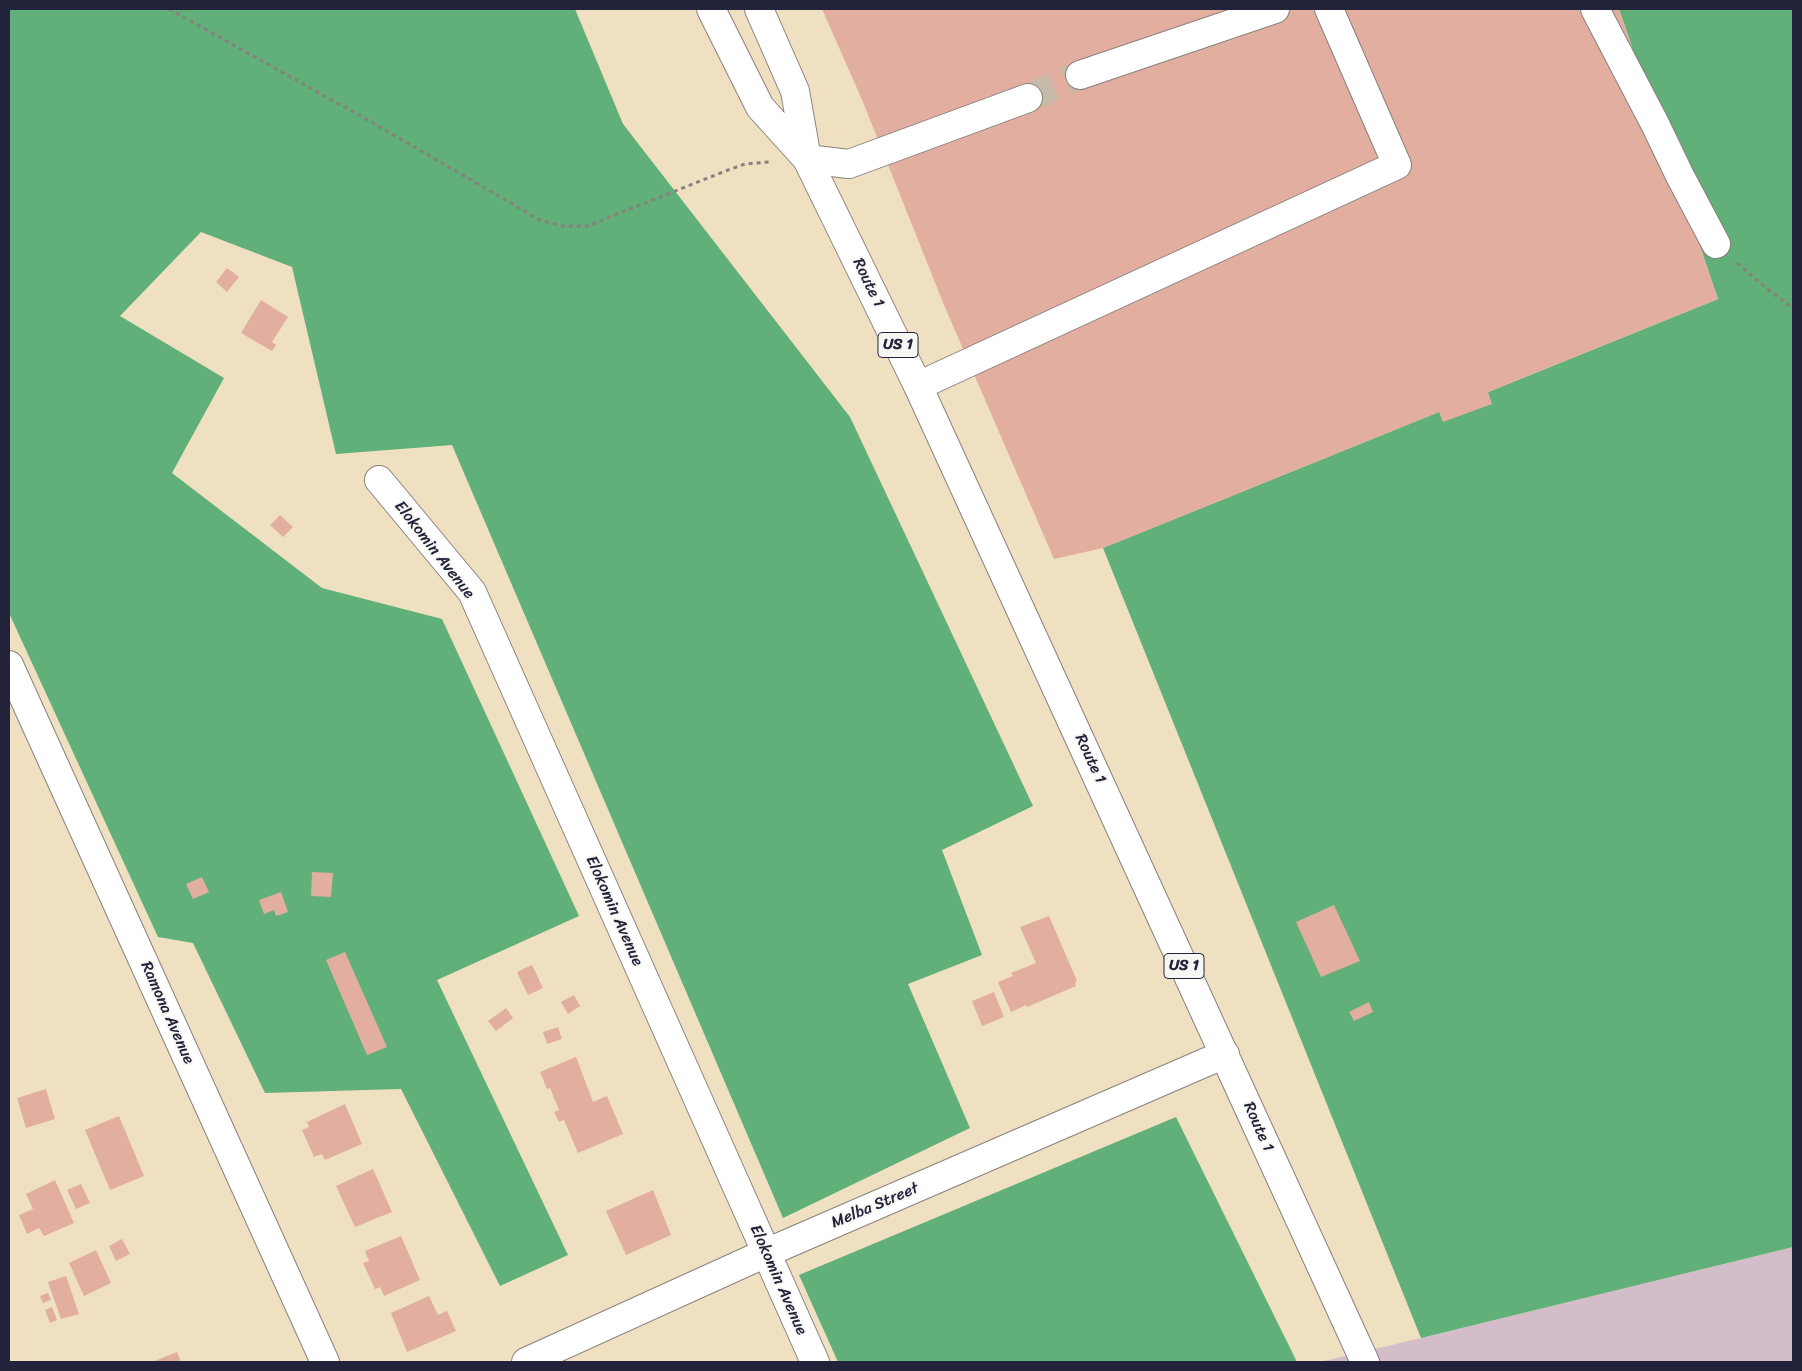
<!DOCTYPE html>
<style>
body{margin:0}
#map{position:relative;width:1802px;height:1371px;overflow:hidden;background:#f0e0c2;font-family:Sriracha,sans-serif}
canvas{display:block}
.frame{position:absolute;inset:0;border:10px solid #22223b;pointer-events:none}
</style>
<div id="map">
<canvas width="1802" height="1371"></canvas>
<div class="frame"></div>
</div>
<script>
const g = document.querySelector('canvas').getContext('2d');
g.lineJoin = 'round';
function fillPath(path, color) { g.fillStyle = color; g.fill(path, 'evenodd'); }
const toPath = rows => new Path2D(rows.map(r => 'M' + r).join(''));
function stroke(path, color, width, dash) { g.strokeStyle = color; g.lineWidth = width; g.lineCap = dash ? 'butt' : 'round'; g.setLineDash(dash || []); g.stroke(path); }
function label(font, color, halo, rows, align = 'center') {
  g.font = font + ' Sriracha,sans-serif'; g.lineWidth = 4; g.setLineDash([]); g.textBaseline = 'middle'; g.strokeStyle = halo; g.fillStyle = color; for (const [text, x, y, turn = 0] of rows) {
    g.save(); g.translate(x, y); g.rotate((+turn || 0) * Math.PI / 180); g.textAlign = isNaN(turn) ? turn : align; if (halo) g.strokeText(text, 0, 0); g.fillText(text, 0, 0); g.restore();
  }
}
fillPath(toPath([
 [1793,1247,1793,1362,1320,1362,1421,1338]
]), '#d2bdc8');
fillPath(toPath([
 [9,9,575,9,623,124,850,417,1033,806,942,850,982,955,908,984,970,1128,783,1218,452,445,336,454,292,267,201,232,120,316,224,378,172,473,322,588,442,619,579,916,437,980,568,1255,500,1286,401,1089,265,1093,193,943,158,937,9,613],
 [1619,9,1793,9,1793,1247,1421,1338,1103,548,1718,299],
 [1176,1117,1297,1362,838,1362,799,1275]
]), '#61af79');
fillPath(toPath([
 [822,9,1619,9,1718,299,1488,392,1492,404,1443,422,1439,412,1103,548,1054,559,944,305,863,102],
 [227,268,239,277,227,292,216,282],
 [261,300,288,317,272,342,276,345,272,351,241,333],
 [280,515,293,527,283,537,270,525],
 [312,872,333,873,331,897,311,896],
 [202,877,209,892,193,899,186,884],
 [281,892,288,912,276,916,274,910,264,914,259,900],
 [1334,905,1360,961,1321,977,1296,922],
 [1049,916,1077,981,1075,982,1076,986,1027,1007,1026,1005,1011,1012,998,982,1013,976,1011,973,1036,963,1020,927],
 [345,952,387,1047,367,1055,326,960],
 [532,965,543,988,528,995,517,972],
 [994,992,1004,1017,982,1026,972,1001],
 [574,995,580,1006,568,1014,561,1002],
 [1369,1002,1373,1012,1354,1021,1349,1012],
 [506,1008,513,1018,496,1031,488,1021],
 [558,1027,562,1039,547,1044,543,1032],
 [576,1057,593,1102,607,1096,623,1134,578,1153,564,1120,559,1122,554,1112,559,1110,550,1088,547,1089,540,1072],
 [46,1089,55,1119,26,1128,17,1098],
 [345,1104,362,1144,325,1160,322,1154,314,1157,302,1130,309,1127,307,1122],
 [119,1116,144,1176,110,1190,85,1130],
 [373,1169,392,1212,355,1227,336,1186],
 [55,1180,74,1223,44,1236,39,1228,27,1234,19,1215,33,1209,26,1194],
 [81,1184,90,1203,76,1209,67,1190],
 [653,1190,671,1235,626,1255,606,1211],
 [401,1236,420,1280,384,1296,380,1287,375,1289,363,1263,369,1261,365,1251],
 [122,1239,130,1254,116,1261,109,1246],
 [96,1250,111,1283,84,1296,69,1263],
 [66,1276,79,1314,61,1319,48,1282],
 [48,1293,51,1300,43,1303,40,1296],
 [429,1296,438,1315,447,1311,456,1331,407,1352,391,1313],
 [52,1307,57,1320,50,1323,45,1310],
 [177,1352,181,1362,152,1362]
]), '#e1ae9f');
stroke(toPath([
 [1028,98,1080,75]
]), '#c7baa7', 28, [28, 14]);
const minor = toPath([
 [1595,9,1655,124,1680,176,1716,244],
 [1080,75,1275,9],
 [807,159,849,164,1028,98],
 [918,386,1397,165,1329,9],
 [379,480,472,592,815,1362],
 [9,665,325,1362],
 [526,1362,766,1253,1225,1054]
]);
const major = toPath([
 [711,9,760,107,807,159,918,386,1365,1362],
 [759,9,795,91,807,159]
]);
stroke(minor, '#89817e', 30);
stroke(major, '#89817e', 30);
stroke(toPath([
 [169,9,366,119,540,220,563,226,587,226,728,170,745,164,769,162],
 [1737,263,1771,292,1793,308]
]), '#89817e', 3, [4, 4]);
stroke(minor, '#fff', 28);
stroke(major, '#fff', 28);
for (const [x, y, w] of [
 [898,345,40],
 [1184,966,40]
]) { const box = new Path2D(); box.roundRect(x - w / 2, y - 12.5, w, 25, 4); g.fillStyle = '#f6f6f2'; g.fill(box); stroke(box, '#22223b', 1); }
label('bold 15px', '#22223b', null, [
 ["US 1",898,345],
 ["US 1",1184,966]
]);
label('16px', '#22223b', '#f6f6f2', [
 ["Route 1",868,283,64],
 ["Elokomin Avenue",434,550,52],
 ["Route 1",1090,759,65],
 ["Elokomin Avenue",614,911,66],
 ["Ramona Avenue",167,1013,66],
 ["Route 1",1258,1127,66],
 ["Melba Street",875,1206,-23],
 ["Elokomin Avenue",778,1280,66]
]);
</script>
